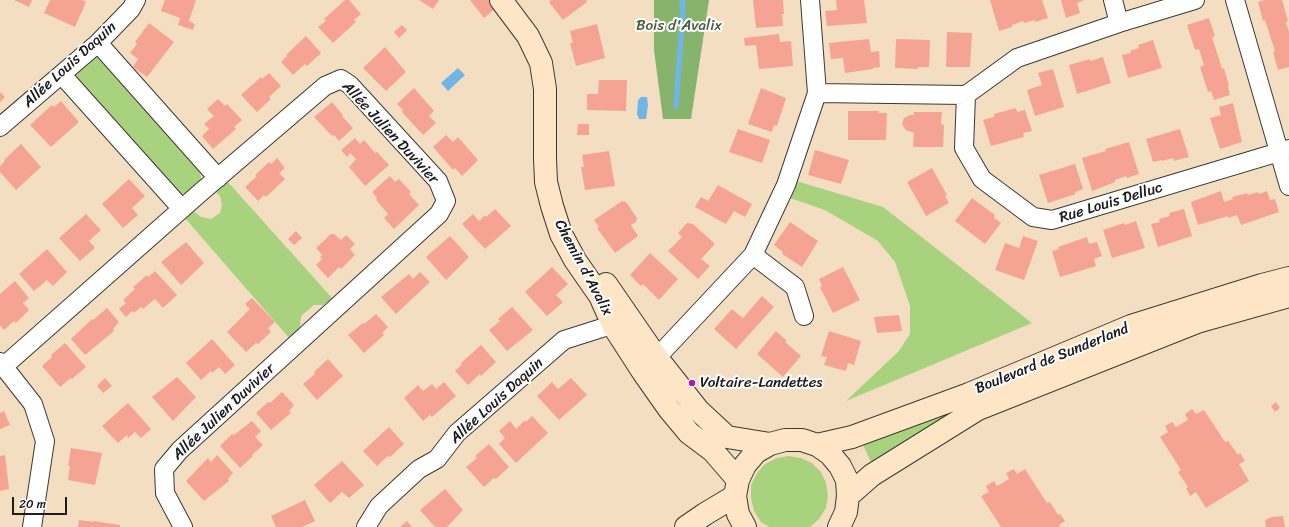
<!DOCTYPE html>
<meta charset="utf-8">
<style>
body{margin:0}
#map{position:relative;width:1289px;height:527px;overflow:hidden;background:#f4dec1;font-family:Sriracha,sans-serif}
canvas{display:block}
.scale{position:absolute;left:12px;top:497px;width:55px;height:18px;box-sizing:border-box;border:2px solid #1c1c1c;border-top:0;padding-left:5px;font-size:12px;line-height:14px;white-space:nowrap;color:#1c1c1c;-webkit-text-stroke:3px #fff;paint-order:stroke}
</style>
<div id="map">
<canvas width="1289" height="527"></canvas>
<div class="scale">20 m</div>
</div>
<script>
const g = document.querySelector('canvas').getContext('2d');
g.lineJoin = 'round';
function fillPath(path, color) { g.fillStyle = color; g.fill(path, 'evenodd'); }
const toPath = rows => new Path2D(rows.map(r => 'M' + r).join(''));
function stroke(path, color, width, dash) { g.strokeStyle = color; g.lineWidth = width; g.lineCap = dash ? 'butt' : 'round'; g.setLineDash(dash || []); g.stroke(path); }
function label(font, color, halo, rows, align = 'center') {
  g.font = font + ' Sriracha,sans-serif'; g.lineWidth = 4; g.setLineDash([]); g.textBaseline = 'middle'; g.strokeStyle = halo; g.fillStyle = color; for (const [text, x, y, turn = 0] of rows) {
    g.save(); g.translate(x, y); g.rotate((+turn || 0) * Math.PI / 180); g.textAlign = isNaN(turn) ? turn : align; if (halo) g.strokeText(text, 0, 0); g.fillText(text, 0, 0); g.restore();
  }
}
fillPath(toPath([
 [92,56,103,57,200,168,201,180,185,194,175,192,75,79,75,70],
 [227,181,332,298,323,305,314,305,301,316,300,327,290,339,184,217,191,209,201,217,211,219,220,213,222,205,220,196,214,190],
 [796,181,883,207,1032,323,846,401,899,351,910,334,910,306,895,262,878,241,825,210,787,197],
 [941,411,947,421,873,467,861,440],
 [789,456,801,458,812,463,821,472,826,483,828,496,826,508,819,519,810,527,769,527,761,522,754,511,751,498,751,485,757,473,765,464,777,458]
]), '#a8d27e');
fillPath(toPath([
 [654,0,709,0,691,119,663,119,654,50]
]), '#86b46d');
fillPath(toPath([
 [458,68,465,75,448,91,441,83],
 [641,97,647,97,648,105,646,119,639,119,637,114,638,100]
]), '#71b4e6');
stroke(toPath([
 [676,106,683,10,682,0]
]), '#71b4e6', 5.5);
fillPath(toPath([
 [14,0,32,0,29,7],
 [50,0,83,0,86,2,75,27,44,13],
 [165,0,196,0,189,21,195,24,193,30,178,25,180,18,161,11],
 [345,0,349,0,361,14,354,20,356,22,333,43,318,27,326,21,324,19],
 [419,0,439,0,433,9],
 [470,0,490,0,496,8,484,18],
 [551,0,586,0,587,2,563,20,549,2],
 [753,0,783,0,784,14,782,14,783,26,756,28],
 [836,0,864,0,867,23,827,26,825,11,837,10],
 [990,0,1042,0,1048,18,1035,22,1035,20,1024,23,1023,21,1012,25,1012,27,999,31],
 [1061,0,1084,0,1077,3,1080,13,1066,18],
 [1265,0,1282,0,1288,21,1286,22,1289,32,1289,67,1278,70,1273,52,1275,51,1270,36,1265,20,1263,21,1258,2],
 [1209,18,1215,36,1212,37,1222,69,1224,68,1229,86,1228,86,1230,95,1214,100,1211,91,1208,92,1200,67,1204,65,1199,49,1195,50,1187,25],
 [149,23,174,42,147,77,133,67,138,59,130,53,137,44,135,42],
 [597,24,605,58,576,66,570,43,573,43,570,31],
 [402,25,407,30,399,38,394,32],
 [947,32,972,33,970,67,946,67],
 [779,34,780,42,791,41,793,66,759,69,756,45,745,46,744,38],
 [306,36,321,53,307,66,305,64,293,75,281,62,287,56,286,55],
 [869,39,871,52,879,51,880,67,873,68,873,69,845,73,843,58,831,59,829,43],
 [896,39,930,40,929,67,918,67,918,69,895,68],
 [1153,40,1162,68,1128,78,1122,55,1131,53,1130,51,1139,48,1138,45],
 [385,47,406,72,386,91,363,68],
 [1103,57,1111,83,1077,94,1069,65,1090,59,1090,61],
 [1053,69,1064,107,1035,116,1027,90,1042,85,1038,73],
 [269,73,281,86,269,97,271,99,257,112,241,95,261,77,262,79],
 [599,80,627,80,626,111,587,110,587,94,598,94],
 [414,88,434,111,429,116,436,123,423,135,402,112,403,110,397,104],
 [761,88,786,98,777,126,774,125,772,132,748,124],
 [0,92,5,97,0,102],
 [218,99,225,106,227,104,242,120,234,127,236,129,213,149,202,136,209,129,204,124,214,116,207,109],
 [61,101,79,122,51,147,30,125,52,105,54,107],
 [332,102,343,115,342,116,353,128,339,141,334,135,332,136,314,117],
 [1233,103,1242,142,1220,149,1210,118,1221,115,1219,107],
 [1016,108,1017,112,1025,110,1032,131,1023,133,1024,137,991,146,983,120,994,117,994,114],
 [848,111,879,111,878,113,887,113,886,140,848,140],
 [914,112,942,112,941,124,944,125,943,147,913,147,914,133,906,130,902,124,904,118,910,115,914,115],
 [578,124,589,124,589,135,577,135],
 [738,129,770,140,762,163,729,152],
 [1180,129,1189,157,1174,161,1173,158,1162,161,1162,160,1153,162,1146,139],
 [446,135,453,142,458,137,478,160,462,176,455,168,453,170,433,147],
 [355,138,360,144,364,140,375,153,377,152,389,165,365,186,349,167,356,159,350,153,347,157,341,150],
 [1129,142,1139,174,1127,178,1126,176,1115,180,1115,182,1092,191,1082,158,1106,151,1105,149],
 [21,144,41,167,16,190,0,172,0,166,5,161,4,160],
 [815,150,849,160,841,184,808,175],
 [609,151,615,186,585,190,581,167,584,167,582,155],
 [277,158,285,168,279,173,285,179,266,197,264,195,258,201,245,187,257,176,255,175,269,162,271,164],
 [1075,164,1083,189,1075,192,1076,194,1048,203,1039,175],
 [932,168,947,195,945,196,949,203,926,216,907,182],
 [390,176,395,182,399,179,411,192,409,194,419,205,394,229,384,218,388,214,376,200,377,198,372,192],
 [129,179,145,196,132,208,138,215,123,228,102,204],
 [718,185,752,204,745,217,734,211,726,224,695,207,701,197,708,201],
 [1221,191,1224,202,1233,199,1232,197,1247,193,1248,195,1258,192,1259,194,1267,191,1270,200,1275,199,1279,212,1241,225,1237,215,1228,218,1228,216,1198,225,1191,202],
 [972,198,995,215,994,218,1001,223,985,244,955,221],
 [622,201,626,202,637,218,636,222,631,225,638,236,615,253,597,228,599,227,594,220],
 [495,209,511,226,485,249,462,224,473,214,479,221,485,215,486,217],
 [1184,209,1192,236,1158,247,1151,224,1160,222,1159,219,1170,216,1169,213],
 [86,214,101,230,89,241,95,248,80,261,59,238],
 [1136,221,1145,248,1112,258,1103,230,1124,223,1125,225],
 [790,222,818,241,802,267,782,254,783,252,774,245],
 [687,223,693,224,715,244,701,259,710,266,698,279,668,251,682,237,678,233],
 [296,231,302,238,294,245,288,239],
 [331,234,334,234,341,240,346,235,355,244,350,249,355,255,341,269,339,267,328,278,316,265,322,259,320,257,322,255,316,248],
 [450,236,469,257,446,280,426,257],
 [1023,236,1038,241,1024,280,995,270,1005,243,1019,248],
 [1087,237,1089,244,1097,242,1102,256,1094,259,1096,266,1060,277,1052,251,1059,249,1058,247],
 [186,242,204,263,181,285,161,262],
 [47,249,67,272,53,286,47,280,34,291,19,274],
 [650,253,678,279,659,300,643,284,641,286,630,275],
 [552,267,568,284,556,295,563,302,547,316,525,292],
 [843,267,860,300,833,313,820,287,822,286,819,279],
 [155,271,177,295,163,308,155,299,143,309,141,307,134,313,132,311,126,317,119,309,126,303,123,300,135,289,133,287,147,275,148,277],
 [420,272,430,282,396,314,381,297,409,274,413,279],
 [15,281,29,298,23,303,29,310,16,323,14,321,4,330,0,325,0,294],
 [762,296,774,307,736,349,714,329,732,309,743,318],
 [252,298,275,322,268,328,271,332,258,344,256,343,246,352,227,332,250,309,245,304],
 [512,307,533,330,507,351,489,330,500,321,498,319],
 [107,308,119,322,113,329,114,331,85,355,71,339,92,319,93,320],
 [376,314,388,327,382,333,384,335,364,353,348,335,363,323,364,324],
 [899,315,902,331,877,333,874,317],
 [776,331,787,341,785,342,801,356,783,377,757,354],
 [829,331,861,341,854,365,848,363,846,371,824,365,827,357,821,356],
 [212,339,235,365,225,374,219,367,212,373,211,371,201,380,186,363],
 [65,343,86,367,72,379,71,378,60,387,42,366,52,357,51,355],
 [481,345,496,362,481,376,480,374,468,385,455,371,462,364,461,363],
 [328,359,343,376,317,400,303,384,315,374,314,372],
 [177,377,196,397,173,421,152,397],
 [105,378,112,386,103,393,97,386],
 [571,378,587,395,559,420,537,396,552,382,558,389],
 [444,382,456,396,432,417,430,415,423,421,404,398,418,385,423,391,432,384,436,389],
 [282,392,294,405,289,411,291,413,271,430,256,413,268,402,270,403],
 [1276,402,1280,408,1275,412,1271,406],
 [128,403,151,429,141,438,135,432,128,438,127,435,118,443,102,426],
 [1192,409,1196,414,1204,410,1225,442,1228,441,1238,455,1240,453,1245,461,1239,464,1249,481,1206,508,1196,492,1190,496,1186,488,1188,487,1178,472,1181,470,1160,437,1168,432,1165,426,1172,422,1176,427,1188,420,1185,414],
 [4,411,10,425,0,429,0,413],
 [532,416,548,433,516,463,499,444,505,438,499,431,510,421,516,429,525,420,526,422],
 [252,421,261,431,255,437,263,445,252,455,253,456,240,468,220,446,232,434,234,435],
 [389,427,404,444,390,457,388,456,377,466,363,451],
 [489,444,509,467,496,479,494,478,484,487,466,467,477,458,475,456],
 [71,448,102,453,95,485,68,480,70,466,68,466],
 [5,455,9,489,0,491,0,456],
 [217,455,233,473,228,479,229,481,204,501,186,481,208,458,211,462],
 [342,461,364,485,349,498,342,492,330,503,314,485],
 [1014,469,1017,474,1025,469,1047,503,1050,502,1058,515,1060,514,1065,521,1059,525,1060,527,1001,527,981,496,989,492,986,486,994,481,997,486,1009,479,1006,473],
 [445,489,463,510,447,527,435,527,420,510],
 [305,500,315,521,302,527,276,527,271,516],
 [1283,516,1285,527,1266,527,1265,520,1272,517],
 [79,520,94,522,94,521,120,525,120,527,78,527],
 [407,521,412,527,400,527]
]), '#f5a494');
const street = toPath([
 [810,0,817,93],
 [1113,0,1119,23],
 [1235,0,1289,186],
 [98,43,218,178],
 [62,75,182,209],
 [966,95,964,148,982,179,1033,217,1052,220,1289,149],
 [0,127,98,43,131,9,136,0],
 [753,255,795,287,804,316],
 [0,362,33,404,45,441,32,527],
 [4,366,201,192,325,86,341,79,350,85,438,181,446,201,439,214,180,450,164,469,165,493,183,527],
 [647,368,753,255,786,185,817,93,966,95,1017,58,1119,23,1195,0],
 [366,527,379,506,419,469,437,459,457,433,564,340,602,328,625,319]
]);
const secondary = toPath([
 [501,0,528,36,541,63,545,89,545,158,546,182,552,206,561,234,575,260,600,296,614,327,643,372,669,409,689,433,713,451,738,480],
 [606,284,657,358,698,410,727,437,770,444],
 [817,445,852,437,969,394,1131,326,1262,285,1289,278],
 [848,496,872,475,978,409,1197,322,1289,296],
 [686,527,705,514,735,496],
 [745,527,738,514,735,496,738,480,745,465,756,452,770,444,785,440,802,440,817,445,830,454,840,466,847,480,848,496,846,512,839,527]
]);
stroke(street, '#3c3935', 20);
stroke(secondary, '#3c3935', 24);
stroke(street, '#fff', 18);
stroke(secondary, '#fee5c5', 22);
for (const [x, y, r, color] of [
 [692,383,4,"#b5179e"]
]) { const dot = new Path2D(); dot.arc(x, y, r, 0, 2 * Math.PI); g.fillStyle = color; g.fill(dot); stroke(dot, '#fff', 1.5); }
label('15px', '#4d5c3e', '#fff', [
 ["Bois d'Avalix",679,26]
]);
label('15px', '#1c1c1c', '#fff', [
 ["Allée Louis Daquin",70,65,-42],
 ["Allée Julien Duvivier",390,133,47],
 ["Rue Louis Delluc",1111,203,-17],
 ["Chemin d'Avalix",583,268,62],
 ["Boulevard de Sunderland",1052,359,-22],
 ["Allée Louis Daquin",497,401,-42],
 ["Allée Julien Duvivier",224,412,-43]
]);
label('15px', '#1c1c1c', '#fff', [
 ["Voltaire-Landettes",700,383]
], 'left');
</script>
